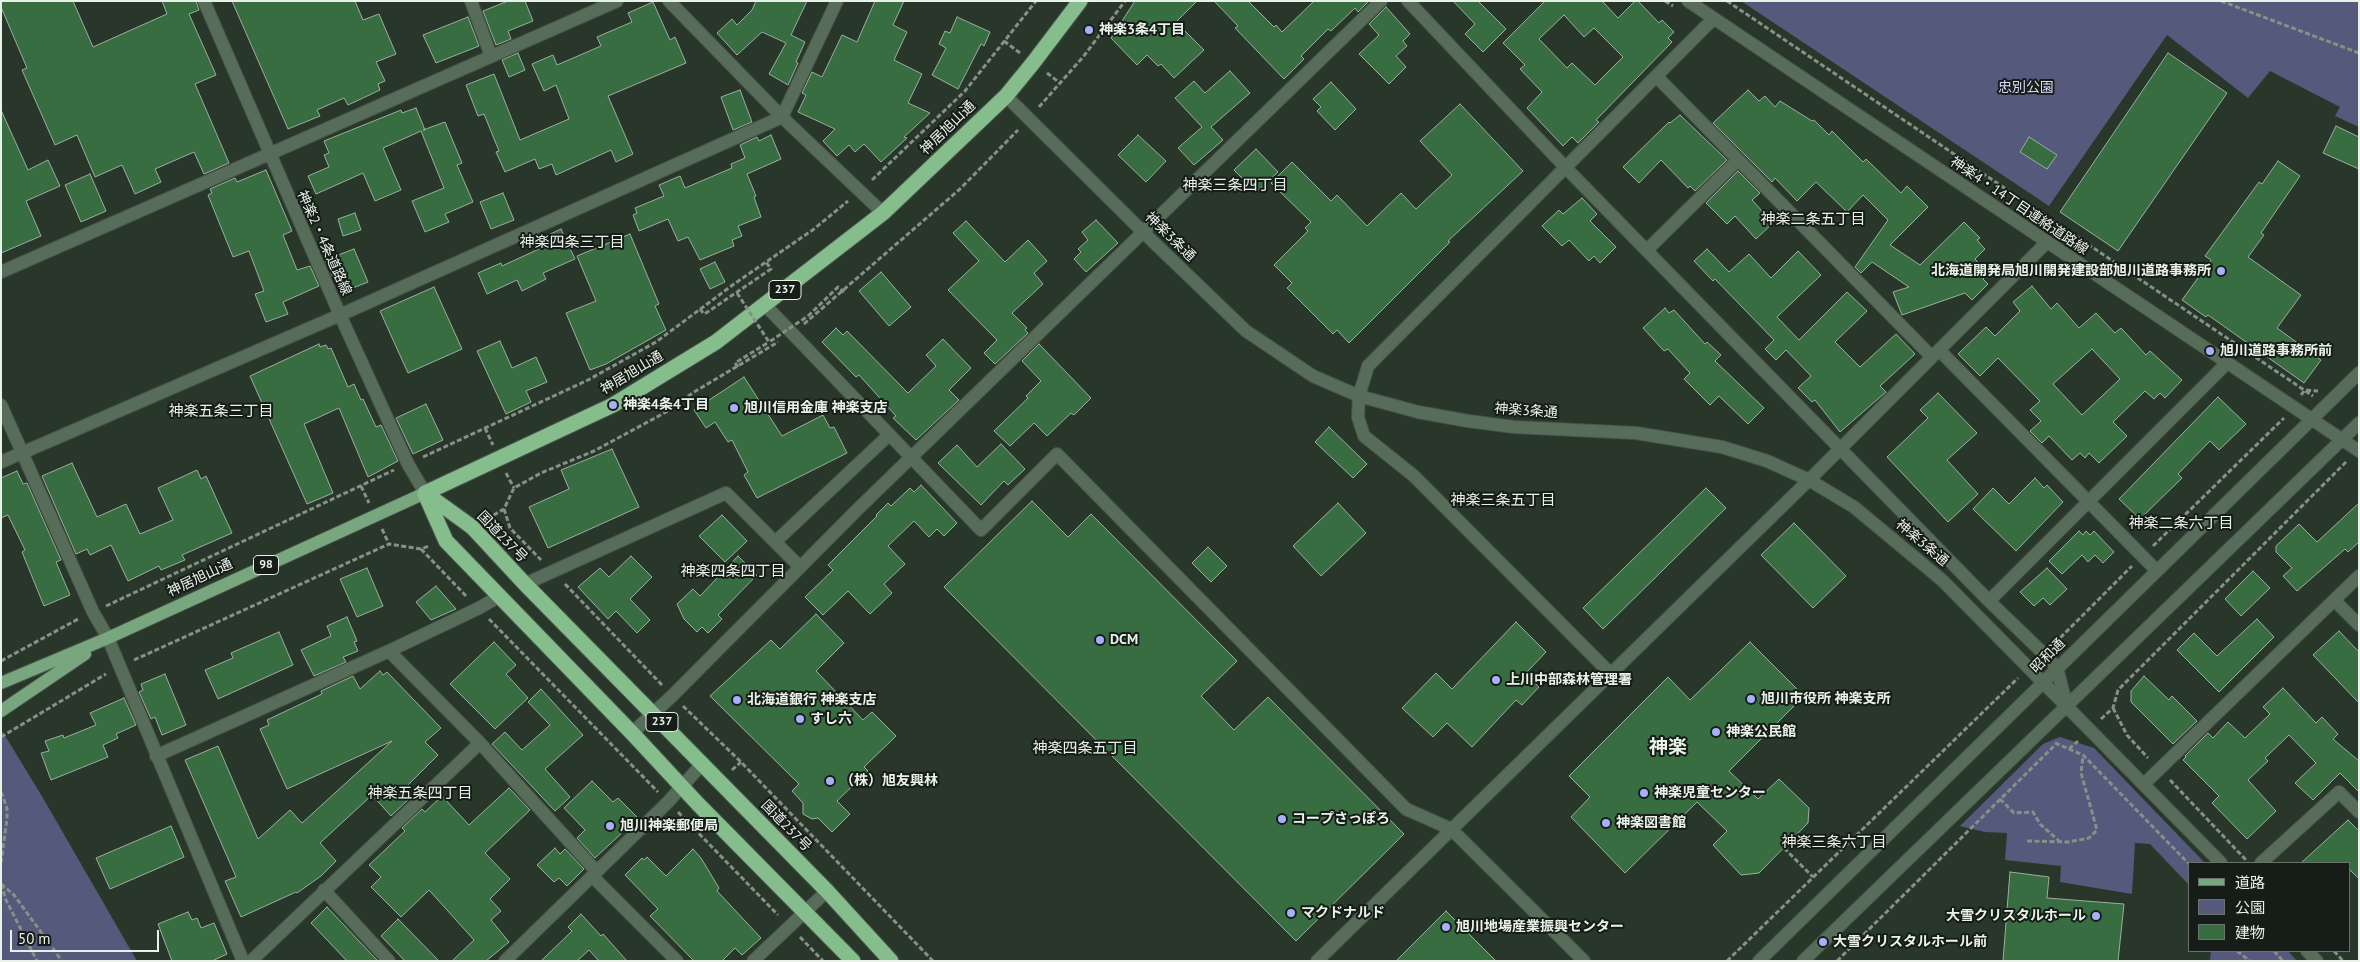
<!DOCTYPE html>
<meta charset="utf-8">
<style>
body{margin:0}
#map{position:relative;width:2360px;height:962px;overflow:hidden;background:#28372a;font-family:"PT Sans","Noto Sans JP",sans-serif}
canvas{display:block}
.frame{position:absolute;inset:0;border:2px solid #e9f2e9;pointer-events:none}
.legend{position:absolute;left:2188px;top:862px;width:162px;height:90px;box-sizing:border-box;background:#161c17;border:1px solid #6a726b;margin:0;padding:6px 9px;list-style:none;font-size:15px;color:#e9f2e9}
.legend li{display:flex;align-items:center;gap:10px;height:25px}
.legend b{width:25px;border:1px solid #6a726b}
.scale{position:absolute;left:10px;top:930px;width:149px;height:22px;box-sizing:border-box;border:2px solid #e9f2e9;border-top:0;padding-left:6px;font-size:15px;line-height:18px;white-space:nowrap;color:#e9f2e9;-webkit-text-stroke:4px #161c17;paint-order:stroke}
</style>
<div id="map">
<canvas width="2360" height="962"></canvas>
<div class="frame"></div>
<ul class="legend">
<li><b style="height:6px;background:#78a77f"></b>道路</li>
<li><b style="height:14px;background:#55597b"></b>公園</li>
<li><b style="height:14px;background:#376d41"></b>建物</li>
</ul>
<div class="scale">50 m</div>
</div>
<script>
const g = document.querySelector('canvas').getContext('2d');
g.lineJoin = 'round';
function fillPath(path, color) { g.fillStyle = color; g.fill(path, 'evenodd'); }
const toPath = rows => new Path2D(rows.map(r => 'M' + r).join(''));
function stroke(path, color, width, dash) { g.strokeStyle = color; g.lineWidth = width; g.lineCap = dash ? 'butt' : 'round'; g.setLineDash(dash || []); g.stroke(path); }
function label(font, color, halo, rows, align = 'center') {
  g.font = font + ' "PT Sans","Noto Sans JP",sans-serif'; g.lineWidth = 4; g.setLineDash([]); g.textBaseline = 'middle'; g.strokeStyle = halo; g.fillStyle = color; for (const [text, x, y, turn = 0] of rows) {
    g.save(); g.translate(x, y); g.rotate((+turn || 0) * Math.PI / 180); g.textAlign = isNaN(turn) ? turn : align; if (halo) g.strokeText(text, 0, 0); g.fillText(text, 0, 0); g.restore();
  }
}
fillPath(toPath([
 [1741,1,2359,1,2359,127,2335,116,2340,107,2270,71,2248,98,2167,35,2049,206],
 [1,729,43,798,137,961,1,961],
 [2060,737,2094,748,2205,863,2189,863,2189,885,2150,844,2135,843,2132,894,2060,882,2061,866,2005,860,2007,833,1985,832,1960,826,2043,744],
 [2211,951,2288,951,2297,961,2210,961]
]), '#55597b');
const building = toPath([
 [1,1,73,1,93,47,167,14,162,1,196,1,199,10,189,14,216,75,195,84,229,163,204,174,194,152,155,169,161,182,135,194,122,165,95,177,77,135,55,145,22,70,27,68,1,7,1,1],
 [232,1,355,1,363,20,379,14,396,54,376,62,385,81,378,84,380,90,348,105,344,98,317,110,320,116,288,129,232,1],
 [508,1,525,1,533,21,508,31,511,39,496,45,483,11,508,1],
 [756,1,807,1,791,35,805,42,796,62,798,63,788,85,769,74,786,43,762,32,737,55,717,33,732,19,737,25,752,10,756,1],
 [875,1,904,1,893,25,907,32,894,60,922,74,908,103,930,113,904,137,907,138,881,162,864,144,855,152,849,145,837,156,823,141,835,129,798,112,806,95,802,93,812,72,822,77,842,35,857,42,875,1],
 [1135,1,1197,1,1176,22,1204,50,1174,78,1161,64,1158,66,1147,55,1137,65,1111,38,1135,1],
 [1214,1,1248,1,1274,27,1276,25,1282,32,1314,1,1369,1,1358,12,1355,8,1331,31,1328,29,1301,56,1304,59,1284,79,1235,28,1238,26,1214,1],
 [1453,1,1478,1,1506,29,1483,52,1465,34,1475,24,1453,1],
 [1545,1,1602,1,1618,18,1635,1,1638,1,1659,23,1662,20,1674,32,1668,38,1672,42,1596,120,1599,122,1578,143,1572,137,1563,146,1527,108,1542,92,1520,69,1525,65,1503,43,1545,1],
 [1564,15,1584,37,1594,28,1623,57,1595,85,1572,63,1567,68,1539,39,1564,15],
 [653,2,670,40,675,37,686,63,608,96,633,154,616,162,611,150,556,175,552,164,539,169,535,159,505,172,496,152,499,151,484,114,478,116,466,85,494,74,520,140,569,119,556,85,544,91,532,64,553,55,557,65,601,46,597,37,632,22,628,13,653,2],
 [1386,7,1410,34,1403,41,1407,46,1396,56,1406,67,1389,84,1359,54,1379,35,1369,24,1386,7],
 [468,17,479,46,436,63,423,35,468,17],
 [957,17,990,32,984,46,981,44,958,89,932,75,946,48,939,44,945,31,950,33,957,17],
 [518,53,525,70,509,77,502,60,518,53],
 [2168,53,2227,93,2118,251,2060,212,2168,53],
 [1230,71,1250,93,1211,127,1223,140,1194,165,1178,148,1202,127,1175,98,1194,81,1205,93,1230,71],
 [1331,82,1356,109,1335,130,1317,111,1321,107,1313,99,1331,82],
 [740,90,752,122,733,130,721,97,740,90],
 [1748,90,1759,101,1765,96,1775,107,1780,101,1812,121,1814,120,1829,135,1832,131,1863,162,1866,159,1901,193,1907,186,1928,207,1890,245,1920,265,1964,222,1980,238,1977,240,1985,249,1975,259,1986,271,1984,273,1986,276,1983,279,1988,284,1972,300,1965,293,1902,315,1893,292,1909,287,1872,262,1861,273,1855,267,1888,220,1863,195,1847,212,1816,182,1797,201,1775,178,1772,182,1713,123,1748,90],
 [1460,104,1523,171,1448,241,1450,242,1349,343,1337,330,1333,334,1287,288,1292,283,1274,265,1308,231,1305,228,1311,222,1271,183,1292,162,1331,201,1337,195,1367,226,1401,193,1416,209,1452,175,1420,141,1460,104],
 [416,108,425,130,423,130,445,122,462,163,457,165,473,202,445,214,449,222,425,232,412,201,444,188,421,131,383,148,401,190,375,201,363,173,316,194,308,176,329,167,324,155,329,153,324,141,401,110,402,113,416,108],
 [1,110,28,170,48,160,60,186,26,201,41,236,1,253,1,110],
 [1680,115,1727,160,1695,191,1690,186,1688,188,1661,160,1639,183,1623,167,1669,122,1670,123,1680,115],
 [2336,126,2359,137,2359,169,2323,153,2336,126],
 [771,135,781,159,747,174,756,196,754,197,761,217,738,226,742,236,732,240,734,246,700,260,688,237,678,241,668,219,639,231,633,215,637,213,635,208,664,196,659,185,680,176,685,188,732,168,731,164,745,158,740,145,757,137,759,141,771,135],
 [1138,135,1166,161,1146,182,1118,155,1138,135],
 [2029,137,2057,155,2047,169,2020,152,2029,137],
 [1256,149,1278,172,1256,192,1234,170,1256,149],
 [2278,161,2300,176,2261,233,2264,235,2248,257,2301,295,2277,328,2321,360,2304,383,2208,315,2206,317,2182,300,2211,260,2205,256,2259,182,2262,184,2278,161],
 [266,170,292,231,283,235,297,270,310,266,319,286,283,302,288,314,266,322,255,294,264,291,249,251,233,257,208,195,212,193,210,189,235,178,237,182,266,170],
 [1738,171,1760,193,1752,200,1773,223,1756,239,1735,216,1727,224,1706,203,1738,171],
 [90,174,106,211,81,222,65,185,90,174],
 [503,193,514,220,491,229,480,202,503,193],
 [1582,198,1597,214,1590,221,1616,247,1600,263,1594,256,1589,261,1569,240,1562,246,1542,226,1559,210,1563,214,1582,198],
 [355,213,361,230,343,236,338,219,355,213],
 [1096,220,1118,243,1086,272,1074,259,1081,252,1078,249,1088,240,1082,232,1096,220],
 [966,221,1005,262,1028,240,1047,261,1034,273,1043,284,1012,313,1027,328,1025,330,1028,333,995,364,984,353,997,340,948,290,979,261,953,233,966,221],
 [561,229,575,259,543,273,546,279,522,291,517,280,487,294,478,273,501,263,502,266,539,249,536,241,561,229],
 [630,234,659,304,655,306,666,330,606,364,590,370,566,313,596,301,577,256,630,234],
 [354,249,368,282,345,291,339,278,334,280,325,260,354,249],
 [1707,249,1729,272,1749,254,1771,278,1798,251,1821,275,1777,317,1799,340,1847,292,1867,311,1835,342,1860,367,1896,334,1915,354,1880,386,1886,392,1840,432,1815,400,1812,402,1798,388,1811,376,1786,350,1776,360,1765,349,1774,340,1715,279,1713,281,1694,261,1707,249],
 [715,262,725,282,710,289,700,269,715,262],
 [881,272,911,307,889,326,859,291,881,272],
 [2032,286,2051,309,2057,303,2079,328,2096,313,2115,333,2121,328,2146,355,2150,351,2182,380,2165,398,2160,393,2154,399,2145,391,2113,422,2127,436,2099,463,2089,453,2085,458,2080,453,2072,460,2049,436,2042,443,2030,431,2041,421,2030,410,2040,401,1998,358,1980,376,1958,354,1986,327,1995,336,2020,311,2013,302,2032,286],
 [2092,349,2120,379,2082,415,2053,384,2092,349],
 [434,287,462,349,408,373,380,311,434,287],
 [1665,308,1669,313,1674,310,1705,344,1707,342,1721,355,1715,361,1764,408,1748,424,1719,396,1710,405,1684,379,1690,373,1668,349,1664,351,1643,328,1665,308],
 [836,328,843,335,847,331,908,393,936,366,926,355,943,339,971,368,949,390,959,400,916,440,893,418,896,416,859,375,856,377,822,342,836,328],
 [500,341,512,368,536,357,547,382,526,391,531,402,506,414,477,351,500,341],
 [319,344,320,347,326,345,328,349,331,348,348,387,354,384,361,400,363,399,376,427,381,425,398,461,368,477,339,408,304,424,333,493,307,504,250,376,319,344],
 [1039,344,1091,398,1074,415,1071,413,1047,436,1034,423,1010,446,994,431,1028,398,1026,396,1041,381,1022,361,1039,344],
 [744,377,782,436,823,415,830,428,834,427,847,453,757,498,744,475,748,472,732,440,728,442,715,422,706,428,694,410,744,377],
 [1938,393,1977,433,1947,460,1978,494,1948,522,1887,457,1928,418,1920,410,1938,393],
 [2218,397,2246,424,2219,450,2210,441,2178,474,2182,478,2140,519,2119,499,2218,397],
 [426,404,443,440,413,454,396,418,426,404],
 [1329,427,1367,464,1353,478,1315,442,1329,427],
 [1001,444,1025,469,1008,485,1004,481,981,505,938,463,957,445,977,467,1001,444],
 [612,449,639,507,548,548,529,507,569,489,561,470,612,449],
 [72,463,97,517,126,504,140,534,173,520,158,488,197,470,201,479,206,476,232,533,182,555,185,560,161,570,159,566,128,581,111,545,90,555,87,549,76,554,42,476,72,463],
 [17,471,23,484,27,483,61,560,56,562,70,595,44,606,22,552,25,550,8,515,1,518,1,478,17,471],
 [2035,478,2044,488,2047,485,2063,502,2016,551,1973,509,1993,488,2009,504,2035,478],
 [921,485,957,523,944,536,937,529,929,537,914,521,888,546,905,564,884,584,892,593,870,614,848,591,823,615,805,597,833,570,828,565,877,516,876,515,888,503,891,506,910,488,914,492,921,485],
 [1706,488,1726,508,1603,629,1583,608,1706,488],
 [1032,501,1068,537,1091,514,1237,661,1201,696,1234,730,1268,697,1404,834,1296,941,944,587,1032,501],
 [1338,503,1366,533,1321,576,1293,546,1338,503],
 [2359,503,2359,542,2348,552,2345,549,2297,591,2283,576,2292,568,2276,552,2276,546,2299,524,2317,542,2359,503],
 [722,515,747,541,725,562,699,536,722,515],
 [1794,523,1846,576,1813,608,1761,555,1794,523],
 [2079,531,2083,535,2086,531,2090,535,2094,531,2114,552,2103,563,2095,555,2088,562,2082,555,2062,574,2049,561,2079,531],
 [1208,547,1227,566,1211,582,1192,563,1208,547],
 [631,556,652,577,630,599,650,620,637,633,616,611,608,619,578,587,600,568,609,577,631,556],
 [738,556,757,575,718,615,722,619,708,633,702,627,697,632,684,619,677,604,693,589,700,596,738,556],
 [367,568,383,606,357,617,340,579,367,568],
 [2047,568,2067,589,2050,605,2043,598,2034,606,2020,592,2047,568],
 [2253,571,2270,588,2241,616,2225,599,2253,571],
 [436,586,456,609,431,620,416,602,436,586],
 [816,614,844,643,816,671,863,720,872,712,896,736,864,767,868,771,837,801,850,814,832,832,818,818,812,819,803,814,803,803,792,791,799,784,710,696,771,640,780,649,816,614],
 [347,617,357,641,354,642,358,651,343,657,346,662,314,676,301,650,331,636,327,626,347,617],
 [2257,619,2274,637,2219,692,2177,650,2194,633,2217,656,2257,619],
 [1516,622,1546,652,1525,674,1539,687,1522,705,1516,700,1472,747,1447,723,1433,737,1402,708,1436,673,1452,689,1516,622],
 [2339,631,2359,652,2359,703,2313,655,2339,631],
 [279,632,293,665,218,699,205,670,233,658,231,653,279,632],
 [494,642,516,665,506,674,528,698,495,729,450,684,494,642],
 [1750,642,1804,696,1729,771,1758,799,1779,779,1809,808,1808,823,1759,873,1741,875,1713,845,1727,831,1697,802,1625,873,1571,817,1590,797,1569,776,1668,677,1690,700,1750,642],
 [380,671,383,675,387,672,441,728,425,742,438,755,404,789,411,797,391,816,372,795,320,843,336,861,321,876,297,893,296,892,241,917,225,881,236,877,185,760,218,746,258,839,290,810,302,823,392,741,287,789,260,729,269,725,267,720,322,694,321,691,353,676,360,689,380,671],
 [165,674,186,725,162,735,155,717,151,719,139,692,143,690,141,684,165,674],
 [2144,676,2169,700,2172,696,2197,721,2173,744,2131,702,2131,691,2144,676],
 [2283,688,2316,723,2322,717,2338,734,2333,739,2359,761,2359,792,2340,773,2313,800,2295,783,2316,763,2289,735,2265,758,2268,761,2248,780,2276,811,2247,839,2212,803,2219,796,2183,760,2186,757,2185,756,2208,733,2213,738,2228,722,2245,738,2270,714,2263,707,2283,688],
 [541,689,583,735,545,769,570,797,555,811,492,744,505,732,522,750,550,725,528,702,541,689],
 [124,698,136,725,116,734,118,738,103,745,108,757,51,780,41,753,49,751,45,741,63,735,64,738,96,725,90,713,124,698],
 [592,781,613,802,618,798,638,818,595,858,577,838,585,830,564,808,592,781],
 [509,788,530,810,485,853,510,879,490,899,501,911,491,920,509,942,486,961,452,961,474,940,429,890,401,917,371,887,381,877,369,865,405,831,402,828,422,809,425,812,442,796,469,825,509,788],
 [2348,820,2359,831,2359,879,2349,869,2349,863,2301,863,2348,820],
 [171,826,184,857,110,889,96,858,171,826],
 [555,848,560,854,565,849,584,869,567,886,559,878,554,882,537,865,555,848],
 [693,849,701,858,719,888,717,891,761,938,742,955,735,948,722,961,694,961,650,916,658,909,625,875,642,858,644,860,647,857,666,876,693,849],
 [2010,872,2049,877,2047,898,2124,904,2118,961,2003,961,2010,872],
 [327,907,375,958,378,961,347,961,311,923,327,907],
 [1446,911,1496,961,1396,961,1446,911],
 [188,912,192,920,197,918,201,928,214,923,227,954,212,961,172,961,158,924,188,912],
 [581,914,601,936,603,934,627,961,599,961,589,950,577,961,541,961,572,931,568,927,581,914],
 [398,919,439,961,405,961,381,936,398,919]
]);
fillPath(building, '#376d41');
stroke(building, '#9daf9f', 1);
const minor = toPath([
 [204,1,340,315,408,464,425,493],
 [471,1,491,56],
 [669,1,782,117,883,213],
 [1408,1,1566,168,1989,601,2045,655,2057,668,2066,703],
 [1688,1,2359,451],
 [1656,76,1932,357],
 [1006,96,1142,231,1246,331,1313,376,1359,396,1418,412,1468,421,1514,427,1636,433,1722,447,1767,461,1809,480,1854,507,1943,581,2221,863],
 [1647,250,1738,160],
 [1,272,617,1],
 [765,305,981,530,1057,454,1406,809,1451,829,1584,961],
 [1939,350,2157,571],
 [1,405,93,612,108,638,243,961],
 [1,462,340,315,782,117,837,1],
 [775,542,889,435],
 [525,584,726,493,800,567],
 [1989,601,2227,363],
 [2335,601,2359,625],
 [389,651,480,743,597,872],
 [1610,673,1414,476,1364,436,1358,417,1359,396,1368,366,1713,19],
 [632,733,672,696,860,507,1381,1],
 [156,756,389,651,479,608,500,596],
 [2144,784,2359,576],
 [2261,863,2339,792,2359,812],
 [592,876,677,961],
 [324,890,389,961],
 [2307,951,2317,961],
 [251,961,480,743],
 [505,961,668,802,702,764],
 [753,961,827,891],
 [1317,961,1809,480,2047,242],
 [1759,961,2359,373],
 [1803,961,2359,423]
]);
const major = toPath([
 [1,683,108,638,425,493],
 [1,711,85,654]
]);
const highway = toPath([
 [425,493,613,405,716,342,883,213,1006,96,1033,63,1080,1],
 [425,493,472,527,525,584,827,891,891,961],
 [425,494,446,541,632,733,698,804,853,961]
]);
stroke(minor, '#475549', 14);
stroke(major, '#475549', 14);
stroke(highway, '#475549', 17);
stroke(toPath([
 [1665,1,1673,6],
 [1727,1,2313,396],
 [2221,1,2359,53],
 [1004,41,1020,53],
 [1047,73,1060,83],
 [1039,107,1083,57,1125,1],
 [872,180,965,91,1036,1],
 [700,309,704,314,709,311,771,269,766,262],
 [808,316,838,287,844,292],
 [804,324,960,189,1018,130],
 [738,367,735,363,769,342],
 [2301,395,2305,390,2318,391],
 [485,428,493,445],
 [423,457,588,380,656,342,734,284,814,229,848,201],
 [506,473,514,488],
 [361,486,369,503],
 [504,509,510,528,541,560],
 [487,519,504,509,514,488,541,473,594,451,668,411,694,392,778,342],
 [382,529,389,544],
 [2153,546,2284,418],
 [421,549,467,597],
 [565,584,663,686],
 [106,606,394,470],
 [489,619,658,792],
 [2055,643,2132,566],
 [134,660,389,544,421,549,429,546],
 [1,661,80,618],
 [683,706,741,762,933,961],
 [2113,708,2127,735,2148,758],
 [2101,719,2113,708,2118,690,2346,462],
 [1,737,106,674],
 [2055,743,2083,755,2189,864],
 [2069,749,2078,741],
 [732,770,741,762],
 [2170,780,2247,861],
 [1,792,7,808,7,819,1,863],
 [2000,799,2014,813,2033,812,2040,824,2059,841],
 [678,812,778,915],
 [2027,841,2068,842,2089,838,2097,830,2081,773,2083,756],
 [1784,848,1813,877],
 [1,884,14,895,62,961],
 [2,884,5,898,37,961],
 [800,937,823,961],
 [2237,951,2250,961],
 [2274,951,2283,961],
 [2334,951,2343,961],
 [1727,961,2018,678],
 [1837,961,2056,744]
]), '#859186', 3, [5, 2.5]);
stroke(minor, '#576d5a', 12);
stroke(major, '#78a77f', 12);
stroke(highway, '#85bd8d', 15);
stroke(toPath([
 [737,293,769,342,808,316]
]), '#859186', 3, [5, 2.5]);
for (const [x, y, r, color] of [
 [1089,30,5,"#a8b0fc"],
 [2221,271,5,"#a8b0fc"],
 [2210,351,5,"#a8b0fc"],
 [613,405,5,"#a8b0fc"],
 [734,408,5,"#a8b0fc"],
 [1100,640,5,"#a8b0fc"],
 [1496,680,5,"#a8b0fc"],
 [1751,699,5,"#a8b0fc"],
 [737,700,5,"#a8b0fc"],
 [800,719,5,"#a8b0fc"],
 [1716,732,5,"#a8b0fc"],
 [830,781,5,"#a8b0fc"],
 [1644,793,5,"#a8b0fc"],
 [1282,819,5,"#a8b0fc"],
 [1606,823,5,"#a8b0fc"],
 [610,826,5,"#a8b0fc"],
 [1291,913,5,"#a8b0fc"],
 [2096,916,5,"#a8b0fc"],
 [1446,927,5,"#a8b0fc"],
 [1823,942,5,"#a8b0fc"]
]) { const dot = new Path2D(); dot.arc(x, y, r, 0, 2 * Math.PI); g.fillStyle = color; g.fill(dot); stroke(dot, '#161c17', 2); }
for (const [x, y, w] of [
 [785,290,32],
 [266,565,25],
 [662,722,32]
]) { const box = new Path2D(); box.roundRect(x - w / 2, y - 9.5, w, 19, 4); g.fillStyle = '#161c17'; g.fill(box); stroke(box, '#e9f2e9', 1); }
label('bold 12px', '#e9f2e9', null, [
 ["237",785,290],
 ["98",266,565],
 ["237",662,722]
]);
label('bold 14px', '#e9f2e9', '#161c17', [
 ["神楽3条4丁目",1099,30],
 ["北海道開発局旭川開発建設部旭川道路事務所",2211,271,"right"],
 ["旭川道路事務所前",2220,351],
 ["神楽4条4丁目",623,405],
 ["旭川信用金庫 神楽支店",744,408],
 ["DCM",1110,640],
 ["上川中部森林管理署",1506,680],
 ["旭川市役所 神楽支所",1761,699],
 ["北海道銀行 神楽支店",747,700],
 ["すし六",810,719],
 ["神楽公民館",1726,732],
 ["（株）旭友興林",840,781],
 ["神楽児童センター",1654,793],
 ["コープさっぽろ",1292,819],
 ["神楽図書館",1616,823],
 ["旭川神楽郵便局",620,826],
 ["マクドナルド",1301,913],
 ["大雪クリスタルホール",2086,916,"right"],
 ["旭川地場産業振興センター",1456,927],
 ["大雪クリスタルホール前",1833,942]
], 'left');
label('14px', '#d6dbfe', '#161c17', [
 ["忠別公園",2026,88]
]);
label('14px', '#e9f2e9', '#161c17', [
 ["神居旭山通",948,128,-44],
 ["神楽4・14丁目連絡道路線",2019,206,34],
 ["神楽3条通",1170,237,44],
 ["神楽2・4条道路線",324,243,66],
 ["神居旭山通",632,373,-31],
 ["神楽3条通",1526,411,4],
 ["国道237号",502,537,46],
 ["神楽3条通",1922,543,40],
 ["神居旭山通",200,578,-25],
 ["昭和通",2048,656,-45],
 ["国道237号",786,826,46]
]);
label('15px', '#e9f2e9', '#161c17', [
 ["神楽三条四丁目",1235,186],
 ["神楽二条五丁目",1813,220],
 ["神楽四条三丁目",572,243],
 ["神楽五条三丁目",221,412],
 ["神楽三条五丁目",1503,501],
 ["神楽二条六丁目",2181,524],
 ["神楽四条四丁目",733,572],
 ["神楽四条五丁目",1085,749],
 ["神楽五条四丁目",420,794],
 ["神楽三条六丁目",1834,843]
]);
label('bold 19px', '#e9f2e9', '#161c17', [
 ["神楽",1668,748]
]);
</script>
